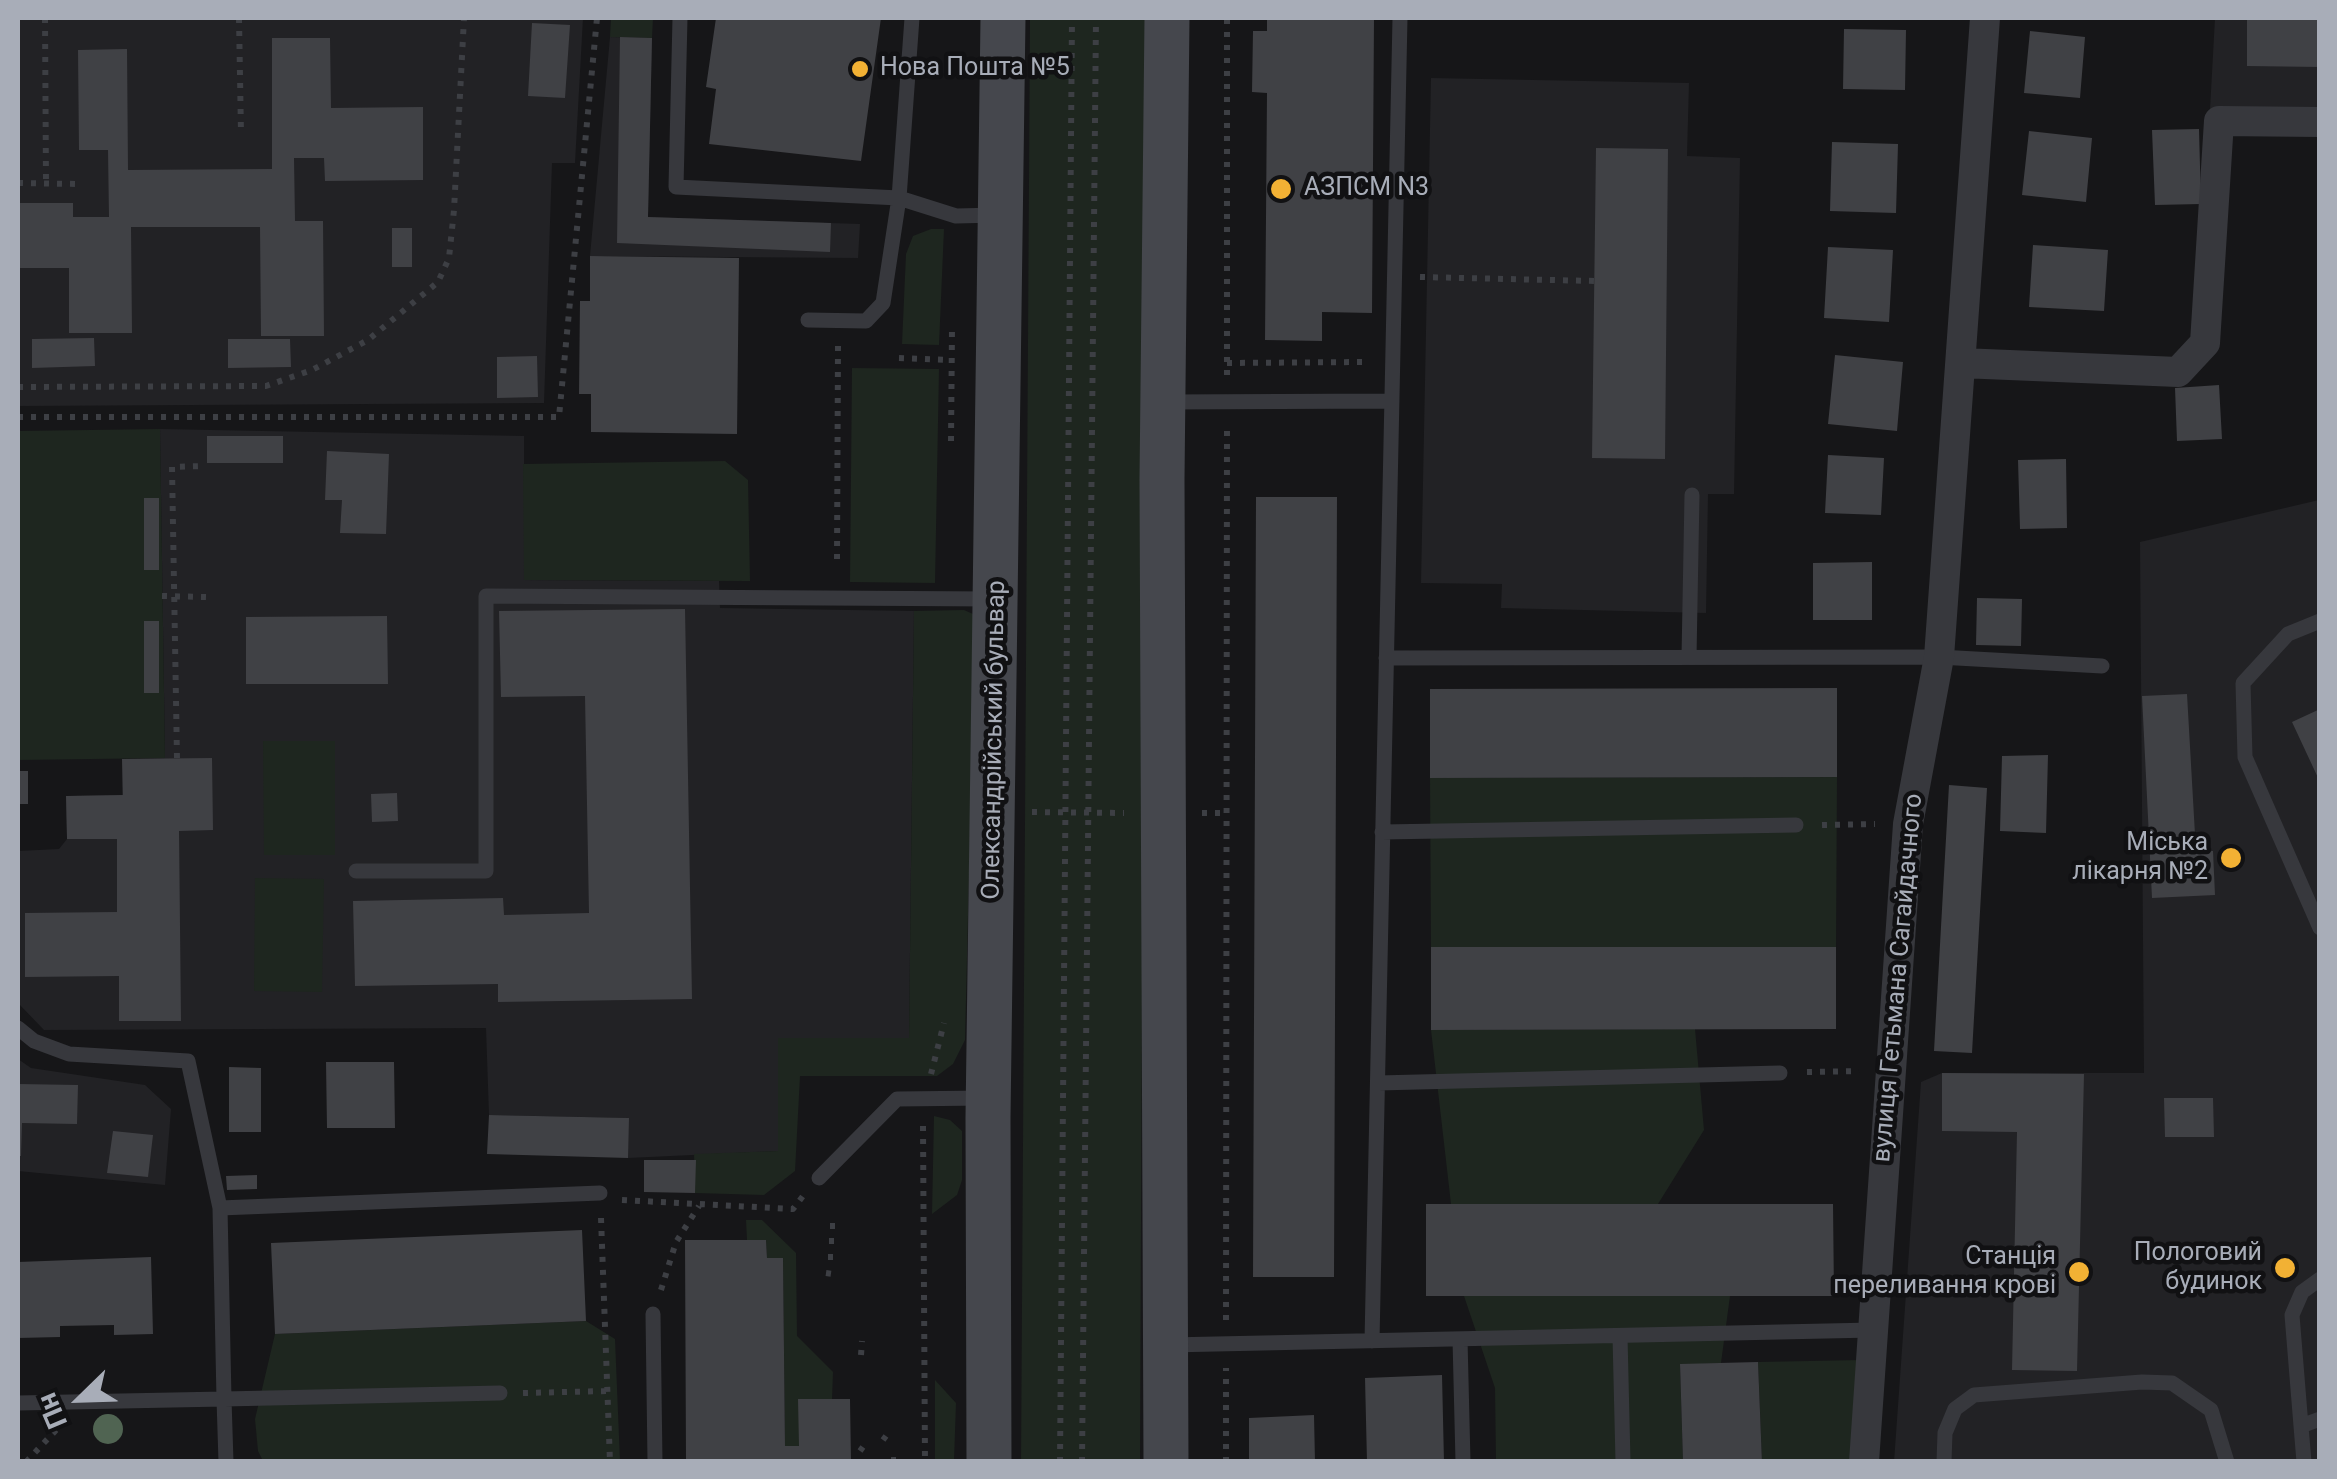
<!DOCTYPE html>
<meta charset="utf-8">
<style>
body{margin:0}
#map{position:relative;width:2337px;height:1479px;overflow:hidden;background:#161618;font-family:Roboto,sans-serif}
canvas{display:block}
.frame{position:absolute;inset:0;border:20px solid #a8adb8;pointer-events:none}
.north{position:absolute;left:30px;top:1349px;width:100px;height:100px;-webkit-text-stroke:8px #111113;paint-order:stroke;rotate:247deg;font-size:28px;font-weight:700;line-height:40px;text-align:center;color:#a8adb8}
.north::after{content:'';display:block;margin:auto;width:35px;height:45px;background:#a8adb8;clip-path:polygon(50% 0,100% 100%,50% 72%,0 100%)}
</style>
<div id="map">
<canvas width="2337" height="1479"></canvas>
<div class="frame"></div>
<div class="north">Пн</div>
</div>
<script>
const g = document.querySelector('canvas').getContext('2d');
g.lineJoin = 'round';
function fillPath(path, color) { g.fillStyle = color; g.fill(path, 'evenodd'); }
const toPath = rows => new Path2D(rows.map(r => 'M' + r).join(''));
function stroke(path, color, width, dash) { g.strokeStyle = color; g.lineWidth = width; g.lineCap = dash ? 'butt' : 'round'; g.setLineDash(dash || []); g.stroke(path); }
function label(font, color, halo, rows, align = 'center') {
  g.font = font + ' Roboto,sans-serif'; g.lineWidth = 9; g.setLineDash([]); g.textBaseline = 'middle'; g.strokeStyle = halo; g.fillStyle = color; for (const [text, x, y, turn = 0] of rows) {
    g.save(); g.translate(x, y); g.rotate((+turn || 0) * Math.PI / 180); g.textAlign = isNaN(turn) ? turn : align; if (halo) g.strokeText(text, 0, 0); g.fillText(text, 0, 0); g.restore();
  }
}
fillPath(toPath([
 [18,18,583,18,575,163,552,163,544,403,18,406],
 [2215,18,2319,18,2319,134,2209,128],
 [610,37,652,38,648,217,860,224,858,258,590,256],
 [1431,78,1689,83,1687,156,1740,158,1734,494,1708,494,1706,613,1501,608,1502,584,1421,583],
 [160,429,524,436,524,580,719,581,720,608,914,611,909,1038,778,1038,778,1151,628,1158,628,1118,489,1115,486,1028,44,1030,18,1003,18,851,59,849,67,839,66,796,122,795,122,759,165,758],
 [2319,500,2319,1461,1894,1462,1921,1082,1942,1073,2144,1073,2140,542],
 [18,1059,31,1068,145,1085,171,1109,165,1185,18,1171]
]), '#222225');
fillPath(toPath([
 [611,18,653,18,652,38,610,37],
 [1030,18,1146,18,1140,1461,1021,1462],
 [931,229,944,229,939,345,902,344,906,254,913,236],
 [852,368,939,369,935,583,850,582],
 [160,429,165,758,18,760,18,431],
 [725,461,748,480,750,581,524,580,523,464],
 [964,610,973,614,975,623,965,1040,953,1064,937,1076,800,1076,795,1171,764,1195,695,1193,694,1154,778,1151,778,1038,909,1038,914,611],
 [263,741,335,741,335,855,264,855],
 [1837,777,1836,947,1431,947,1430,778],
 [255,878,324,879,322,992,254,991],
 [1695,1029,1704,1130,1658,1204,1451,1204,1431,1030],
 [934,1116,950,1120,962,1131,962,1180,957,1195,932,1214],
 [746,1220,762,1220,796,1253,797,1336,833,1372,832,1400,799,1446,785,1446,783,1258,767,1258,766,1240,747,1240],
 [1464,1296,1730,1296,1721,1363,1680,1365,1683,1461,1496,1461,1495,1388],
 [586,1321,615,1339,620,1461,263,1461,258,1451,255,1419,275,1334],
 [1861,1360,1853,1461,1762,1461,1758,1362],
 [935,1380,956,1403,954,1461,935,1461]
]), '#1e261f');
fillPath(toPath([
 [716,18,881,18,861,161,709,144,716,89,706,87],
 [1267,18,1374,18,1372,313,1322,312,1322,341,1265,340,1267,93,1252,92,1253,31,1267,31],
 [2247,18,2320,18,2320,67,2247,66],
 [532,23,570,25,565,98,528,96],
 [1844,29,1906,30,1905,90,1843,89],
 [2030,31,2085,37,2080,98,2024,93],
 [620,37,652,38,648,217,831,223,830,252,617,243],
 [272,38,330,38,331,108,423,107,423,180,325,181,324,158,294,158,295,221,323,221,324,336,261,336,260,227,131,227,132,333,69,333,69,268,18,268,18,203,73,203,73,217,109,217,108,150,79,150,78,50,127,49,128,170,272,169],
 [2199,129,2201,204,2155,205,2152,130],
 [2029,131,2092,138,2086,202,2022,195],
 [1832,142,1898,144,1896,213,1830,211],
 [1596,148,1668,149,1665,459,1592,458],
 [392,228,412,228,412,267,392,267],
 [2033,245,2108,250,2104,311,2029,307],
 [1828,247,1893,250,1889,322,1824,318],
 [590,256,739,258,737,434,591,432,591,394,579,394,580,301,590,301],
 [94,338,95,366,32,368,32,339],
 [228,339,290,339,291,367,228,368],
 [1835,355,1903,362,1897,431,1828,424],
 [537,356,538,397,497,398,497,357],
 [2219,385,2222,439,2177,441,2175,388],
 [207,436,283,436,283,463,207,463],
 [327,451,389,454,386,534,340,533,342,500,325,500],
 [1828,455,1884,458,1881,515,1825,513],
 [2066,459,2067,528,2020,529,2018,460],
 [1256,497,1337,497,1334,1277,1253,1277],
 [144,498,159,498,159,570,144,570],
 [1872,562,1872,620,1813,620,1813,563],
 [1977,598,2022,599,2021,646,1976,645],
 [685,609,692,999,498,1002,498,984,355,986,353,901,503,898,504,915,589,913,585,696,501,697,499,611],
 [387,616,388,684,246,684,246,617],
 [144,621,159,621,159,693,144,693],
 [1837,688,1837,777,1430,778,1430,689],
 [2187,694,2196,852,2213,851,2215,895,2152,898,2142,696],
 [2320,709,2320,782,2292,722],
 [2048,755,2046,833,2000,831,2002,756],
 [212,758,213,830,179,831,181,1021,119,1021,119,976,25,977,25,913,117,912,117,839,67,839,66,796,123,795,122,759],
 [18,771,28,771,28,804,18,804],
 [1949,785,1987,788,1972,1053,1934,1051],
 [397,793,398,821,372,822,371,794],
 [1431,947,1836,947,1836,1029,1431,1030],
 [326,1062,394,1062,395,1128,327,1128],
 [229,1067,261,1068,261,1132,229,1132],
 [1942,1073,2084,1074,2077,1371,2012,1370,2017,1132,1942,1131],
 [18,1084,78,1085,77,1124,22,1123,21,1156,18,1156],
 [2164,1098,2213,1098,2214,1137,2165,1137],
 [489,1115,629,1118,628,1158,487,1154],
 [113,1131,153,1135,148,1177,107,1173],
 [644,1160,696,1160,695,1193,644,1192],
 [257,1175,257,1189,227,1190,226,1176],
 [1426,1204,1833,1204,1834,1296,1426,1296],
 [582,1230,586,1321,275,1334,271,1243],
 [685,1240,766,1240,767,1258,783,1258,785,1446,799,1446,798,1399,850,1399,851,1462,686,1462],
 [151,1257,153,1334,114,1335,114,1325,60,1326,60,1337,18,1338,18,1262],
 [1758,1362,1762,1462,1683,1462,1680,1364],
 [1442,1375,1444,1462,1367,1462,1365,1378],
 [1314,1415,1315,1462,1249,1462,1249,1418]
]), '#404145');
stroke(toPath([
 [45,18,46,184],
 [239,18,241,133],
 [18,183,78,184],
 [1420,277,1595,281],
 [899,358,951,360],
 [1227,363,1366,362],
 [1227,375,1227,18],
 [18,387,266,386,312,370,368,340,438,282,449,258,454,210,464,18],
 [18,417,559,417,597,18],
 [951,441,952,329],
 [837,559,838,346],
 [162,596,206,597],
 [177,758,172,467,205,466],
 [1032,812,1124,813],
 [1202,813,1227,813],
 [1822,825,1875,824],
 [1807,1072,1859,1071],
 [931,1074,944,1023],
 [923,1126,925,1462],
 [622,1200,793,1209,803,1196],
 [601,1218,610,1462],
 [830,1226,837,1226],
 [829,1241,836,1241],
 [828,1257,835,1257],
 [826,1273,833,1274],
 [661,1290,676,1242,699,1206],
 [1226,1320,1227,428],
 [861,1355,862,1341],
 [523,1393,607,1391],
 [883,1440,889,1432],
 [860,1451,865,1444],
 [891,1460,901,1460],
 [26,1462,57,1429],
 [1060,1462,1072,18],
 [1082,1462,1096,18],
 [1226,1462,1226,1368]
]), '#3d3f44', 6, [5, 8]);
stroke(toPath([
 [680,18,676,187,899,198,956,216,998,215],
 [808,320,866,321,883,303,899,198,912,18],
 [1166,402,1392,401],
 [2320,621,2288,634,2243,683,2245,757,2320,928],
 [1689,657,1692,495],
 [1386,658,1939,657,2102,666],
 [1382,832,1796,825],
 [356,871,486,871,486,596,993,599],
 [18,1028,34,1041,69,1054,188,1061,220,1208,224,1399,500,1393],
 [1378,1083,1780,1073],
 [819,1178,897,1099,986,1098],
 [220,1208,600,1193],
 [2320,1279,2302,1292,2292,1315,2301,1426,2320,1419],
 [653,1314,655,1462],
 [1620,1336,1623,1462],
 [1460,1339,1463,1462],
 [1372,1341,1400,18],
 [1169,1345,1873,1330],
 [18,1403,224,1399,226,1462],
 [2301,1426,2304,1462],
 [1944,1462,1945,1433,1955,1409,1974,1395,2142,1382,2172,1383,2211,1410,2227,1462]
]), '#37383d', 15);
stroke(toPath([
 [1961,363,2178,372,2205,343,2219,121,2320,122],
 [1864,1462,1908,824,1939,657,1985,18]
]), '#37383d', 30);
stroke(toPath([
 [989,1462,988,1117,1003,18],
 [1166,1462,1162,479,1167,18]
]), '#45474d', 45);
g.fillStyle = '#506452';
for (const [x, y] of [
 [108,1429]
]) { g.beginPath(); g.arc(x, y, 15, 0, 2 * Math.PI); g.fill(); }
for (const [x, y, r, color] of [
 [860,69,10,"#f2b134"],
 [1281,189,12,"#f2b134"],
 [2231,858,12,"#f2b134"],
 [2285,1268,12,"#f2b134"],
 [2079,1272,12,"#f2b134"]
]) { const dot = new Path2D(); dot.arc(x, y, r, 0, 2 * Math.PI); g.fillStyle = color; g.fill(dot); stroke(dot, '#111113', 4); }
label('25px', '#a8adb8', '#111113', [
 ["Нова Пошта №5",880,69,"left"],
 ["АЗПСМ N3",1304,189,"left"],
 ["Міська",2208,844],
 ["лікарня №2",2208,873],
 ["Пологовий",2262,1254],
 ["будинок",2262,1283],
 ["Станція",2056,1258],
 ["переливання крові",2056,1287]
], 'right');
label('25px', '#a8adb8', '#111113', [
 ["Олександрійський бульвар",995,740,-89],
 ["вулиця Гетьмана Сагайдачного",1899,978,-85]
]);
</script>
